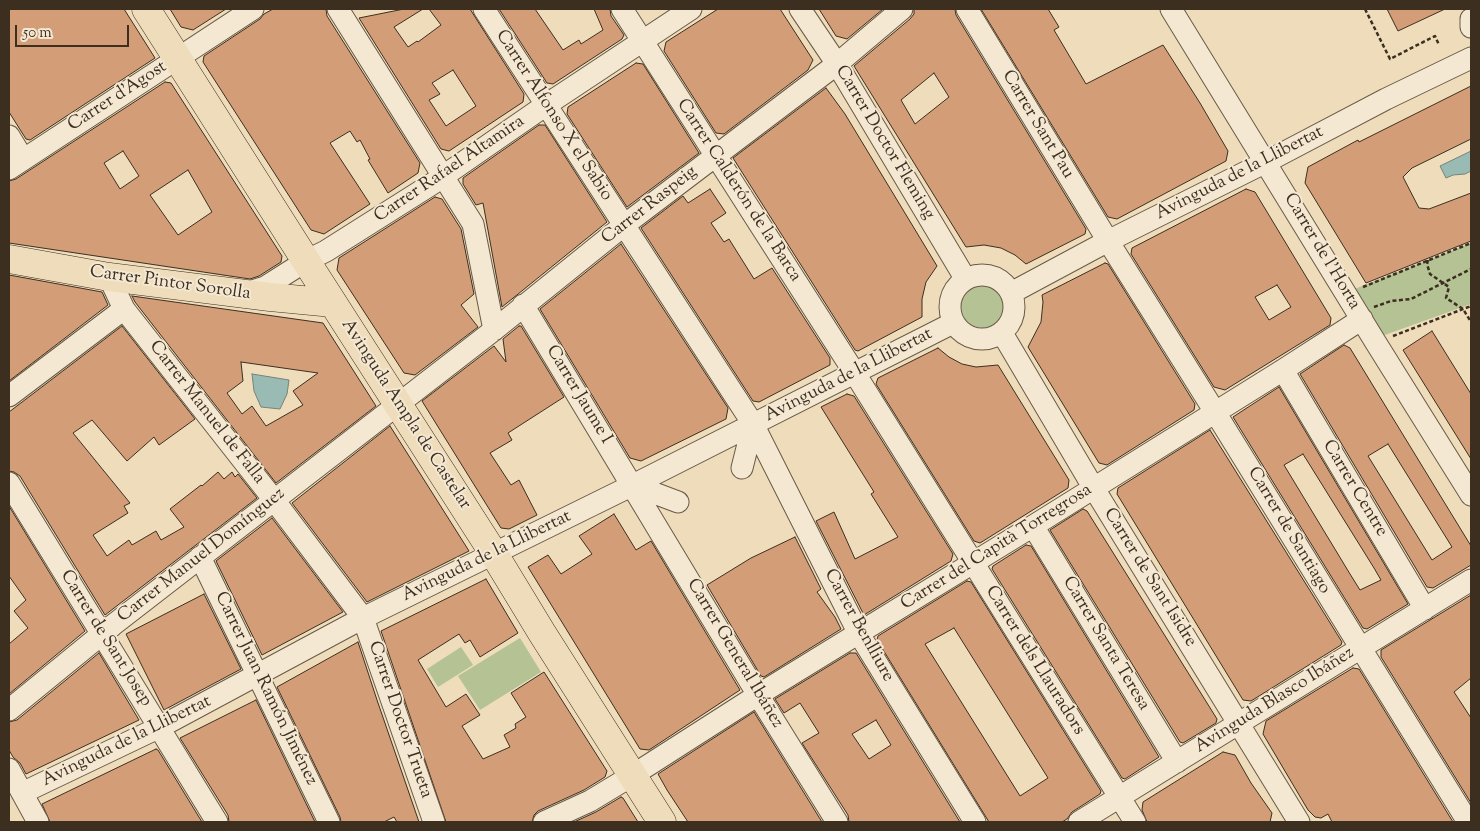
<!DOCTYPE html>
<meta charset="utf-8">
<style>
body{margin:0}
#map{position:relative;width:1480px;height:831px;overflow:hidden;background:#eedcbb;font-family:"Sorts Mill Goudy",serif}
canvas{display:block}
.frame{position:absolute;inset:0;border:10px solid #3c2f20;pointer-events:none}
.scale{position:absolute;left:15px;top:25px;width:114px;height:22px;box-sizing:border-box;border:2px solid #3c2f20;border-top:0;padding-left:6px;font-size:15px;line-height:18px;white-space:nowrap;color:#3c2f20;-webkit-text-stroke:4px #f4e8d3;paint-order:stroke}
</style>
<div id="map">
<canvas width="1480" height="831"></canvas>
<div class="frame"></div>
<div class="scale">50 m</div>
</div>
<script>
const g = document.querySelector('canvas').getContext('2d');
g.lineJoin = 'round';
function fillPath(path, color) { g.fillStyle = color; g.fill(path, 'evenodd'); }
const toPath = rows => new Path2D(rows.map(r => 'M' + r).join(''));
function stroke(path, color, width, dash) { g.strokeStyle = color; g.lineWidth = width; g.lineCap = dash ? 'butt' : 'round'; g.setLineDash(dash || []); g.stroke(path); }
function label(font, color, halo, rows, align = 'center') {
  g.font = font + ' "Sorts Mill Goudy",serif'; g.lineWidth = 4; g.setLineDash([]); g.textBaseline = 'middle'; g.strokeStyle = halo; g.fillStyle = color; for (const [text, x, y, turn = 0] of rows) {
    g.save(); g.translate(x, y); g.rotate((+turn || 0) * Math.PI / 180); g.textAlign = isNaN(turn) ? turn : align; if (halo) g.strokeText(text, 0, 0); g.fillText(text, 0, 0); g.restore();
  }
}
fillPath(toPath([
 [1471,243,1471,304,1382,336,1352,290],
 '961 306a22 22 0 1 1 44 0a22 22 0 1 1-44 0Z',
 [520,638,541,672,480,710,458,676],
 [461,647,473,665,438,687,427,669]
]), '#b4c294');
const water = toPath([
 [1471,151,1471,171,1465,174,1453,175,1446,178,1440,166,1471,151],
 [252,374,289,380,287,394,280,409,261,407,254,391,252,374]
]);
fillPath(water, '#99bbb3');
stroke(water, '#748378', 1);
const building = toPath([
 [9,9,124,9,155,58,30,140,26,139,9,112,9,9],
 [170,9,226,9,193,30,181,27,170,9],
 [273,9,326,9,327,16,420,163,418,173,388,193,368,160,370,159,360,140,357,142,350,131,330,143,370,204,324,234,311,230,203,62,204,56,260,19,264,14,273,9],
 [404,9,423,9,394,27,408,47,417,41,418,42,441,25,429,9,470,9,524,94,523,102,449,151,441,149,359,18,404,9],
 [453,70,476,106,446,126,429,100,440,94,432,83,453,70],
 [499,9,535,9,563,50,579,40,581,44,603,30,594,9,610,9,611,16,624,35,622,39,553,84,547,83,499,9],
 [718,9,780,9,813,60,808,70,724,134,716,133,664,51,666,42,718,9],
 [819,9,883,9,847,39,836,36,819,9],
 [914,9,955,9,956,15,1086,229,1085,234,1026,264,1015,255,1001,248,984,245,966,247,854,66,910,19,914,14,914,9],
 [934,73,949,97,915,124,901,100,934,73],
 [981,9,1048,9,1059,27,1054,30,1086,84,1163,45,1200,103,1228,151,1226,161,1117,219,1108,217,981,9],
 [1387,9,1445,9,1398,31,1387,9],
 [636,63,643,64,699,153,627,207,567,114,568,107,636,63],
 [165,82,171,83,282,256,281,262,259,276,250,279,9,243,9,181,16,179,165,82],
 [123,151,139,176,120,189,104,163,123,151],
 [188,170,212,212,178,235,150,195,188,170],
 [1471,86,1471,139,1412,168,1403,177,1419,208,1429,209,1471,193,1471,241,1366,283,1305,183,1308,167,1358,140,1359,142,1471,86],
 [826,88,845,114,937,266,926,282,922,299,922,317,858,351,855,350,733,158,826,88],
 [539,125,545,125,607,222,502,307,483,203,476,205,463,184,463,178,539,125],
 [710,189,726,213,711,223,724,242,729,239,754,279,772,268,830,358,830,365,759,402,753,401,641,228,683,196,688,203,710,189],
 [1246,189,1255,192,1331,318,1330,325,1225,390,1214,387,1131,254,1132,248,1246,189],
 [1277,285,1291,307,1269,320,1255,297,1277,285],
 [435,197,442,199,461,229,474,294,461,305,478,327,415,375,404,373,337,270,339,258,435,197],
 [621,244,728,408,726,419,641,461,630,458,540,309,621,244],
 [1105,263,1108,264,1195,404,1194,410,1107,465,1099,463,1028,347,1041,322,1043,302,1042,295,1105,263],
 [9,275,102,292,108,305,9,381,9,275],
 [132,296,323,323,376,406,276,483,135,302,132,296],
 [241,362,318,373,293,391,303,405,266,426,252,406,242,414,227,393,243,381,241,362],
 [122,326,195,419,159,445,154,437,127,461,92,420,73,433,130,503,124,506,128,513,93,535,107,556,129,540,132,545,156,531,161,540,184,527,170,509,201,485,202,486,218,472,224,479,232,472,235,477,238,474,257,498,105,615,20,476,14,472,9,471,9,412,122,326],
 [519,326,521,326,564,397,508,433,512,440,490,453,511,485,519,480,537,515,509,529,501,528,422,401,494,346,506,362,503,339,519,326],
 [1432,331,1471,394,1471,459,1403,350,1432,331],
 [1344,345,1350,348,1471,546,1471,565,1433,588,1427,587,1300,374,1344,345],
 [1388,444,1452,547,1432,560,1368,456,1388,444],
 [938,348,949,357,962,364,976,367,998,365,1069,480,1068,488,980,543,974,541,876,384,878,378,938,348],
 [1279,387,1408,604,1367,629,1363,628,1233,417,1279,387],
 [1303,454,1374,568,1381,580,1360,590,1350,574,1284,465,1303,454],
 [847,394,854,396,953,554,951,561,864,615,816,521,834,512,855,559,898,537,871,494,874,492,821,407,847,394],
 [390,426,469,551,367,602,292,503,390,426],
 [1210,430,1342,642,1341,645,1251,701,1243,700,1117,494,1118,488,1210,430],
 [9,506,85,631,9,694,9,644,28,628,14,611,26,600,9,576,9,506],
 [1083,509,1087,511,1217,719,1216,723,1183,743,1180,742,1050,530,1083,509],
 [614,514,636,550,651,541,740,690,649,750,640,749,528,567,548,555,561,574,592,554,579,536,614,514],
 [272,518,343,612,262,655,216,561,272,518],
 [795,537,821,589,817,592,835,617,841,629,764,677,761,676,707,585,751,558,795,537],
 [1026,545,1031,546,1159,757,1125,779,1122,778,992,569,993,566,1026,545],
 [486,579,518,633,480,657,470,640,465,643,459,634,418,660,446,707,466,694,480,715,462,726,483,759,510,747,504,735,516,728,515,724,526,717,511,693,544,672,607,771,605,777,584,790,538,811,534,815,532,822,446,822,381,631,486,579],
 [967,581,971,582,1101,791,1100,794,1072,812,1067,819,1062,822,989,822,877,640,878,636,967,581],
 [954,628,1048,778,1020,796,925,644,954,628],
 [204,594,241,669,164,710,126,634,204,594],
 [1471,595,1471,678,1454,692,1471,718,1471,803,1381,657,1381,650,1471,595],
 [358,642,377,700,419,822,397,822,394,817,384,822,341,822,340,817,277,687,358,642],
 [99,653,139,720,26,774,20,763,13,757,9,750,9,722,17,720,99,653],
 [850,653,856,653,960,822,849,822,848,815,802,743,819,733,800,703,784,713,775,699,850,653],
 [876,720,891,745,869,759,852,734,876,720],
 [1353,668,1359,669,1453,822,1332,822,1328,814,1321,818,1315,817,1308,810,1263,734,1266,721,1353,668],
 [256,700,315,822,229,822,228,815,180,738,256,700],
 [754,712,822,822,688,822,667,790,658,774,754,712],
 [156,749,158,750,202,822,50,822,42,804,156,749],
 [1223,752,1235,755,1251,783,1272,813,1270,822,1147,822,1142,810,1143,802,1223,752],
 [621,797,623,798,638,822,574,822,596,812,621,797]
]);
fillPath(building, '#d39d78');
stroke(building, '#3c2f20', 1);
const minor = toPath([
 [338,9,473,224,494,330],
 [484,9,753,424,859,634,975,822],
 [622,9,854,372,1135,822],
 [800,9,837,64,965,278],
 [967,9,1108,241,1215,412,1468,822],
 [1171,9,1376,343,1471,495],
 [1471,19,1471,27],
 [9,136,23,159],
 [9,169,253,9],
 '950 307a32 32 0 1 1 64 0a32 32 0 1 1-64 0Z',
 [109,277,124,309,274,500,363,618,434,822],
 [1011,293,1108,241,1266,162,1386,99,1471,58],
 [243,294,265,287,306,261,326,251,432,184,546,105,691,9],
 [523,305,758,695,837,822],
 [1002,333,1093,487,1299,822],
 [1283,370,1425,609],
 [9,396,124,309],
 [742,468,753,424],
 [9,483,217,822],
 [633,485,678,502],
 [1033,526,1177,762],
 [200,557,329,822],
 [9,710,113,625,494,330,623,226,837,64,902,9],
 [9,769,38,822],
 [22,793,160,727,363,618,633,485,953,323],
 [544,822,590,801,633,775,758,695,1033,526,1283,370,1362,319],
 [1079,822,1471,580]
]);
const major = toPath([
 [146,9,306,261,494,554,542,633,662,822],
 [9,259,109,277,270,297,333,303]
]);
stroke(minor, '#685a47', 23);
stroke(major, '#3c2f20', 29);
stroke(toPath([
 [1365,9,1390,59,1435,36,1439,45],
 [1428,260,1427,264,1430,274,1449,287,1446,298,1463,309,1471,322],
 [1363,287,1471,243],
 [1374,307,1391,301,1411,299,1471,269],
 [1393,336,1471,306]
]), '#3c2f20', 2.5, [4, 2.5]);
stroke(minor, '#f4e8d3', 21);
stroke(major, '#eedcbb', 28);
label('18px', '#3c2f20', '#f4e8d3', [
 ["Carrer d'Agost",118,97,-33],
 ["Carrer Alfonso X el Sabio",553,116,57],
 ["Carrer Sant Pau",1037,125,59],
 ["Carrer Doctor Fleming",884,143,59],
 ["Carrer Rafael Altamira",450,170,-34],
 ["Avinguda de la Llibertat",1240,174,-27],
 ["Carrer Calderón de la Barca",738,191,57],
 ["Carrer Raspeig",650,206,-38],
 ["Carrer de l'Horta",1321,252,59],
 ["Carrer Pintor Sorolla",170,284,8],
 ["Avinguda de la Llibertat",849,376,-27],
 ["Carrer Jaume I",578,395,59],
 ["Carrer Manuel de Falla",206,413,52],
 ["Avinguda Ampla de Castelar",405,415,57],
 ["Carrer Centre",1354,489,59],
 ["Carrer de Santiago",1288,531,59],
 ["Carrer del Capità Torregrosa",997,548,-32],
 ["Carrer Manuel Domínguez",202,556,-38],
 ["Avinguda de la Llibertat",487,557,-26],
 ["Carrer de Sant Isidre",1149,578,58],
 ["Carrer Benlliure",858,626,61],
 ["Carrer de Sant Josep",105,639,58],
 ["Carrer Santa Teresa",1105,644,59],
 ["Carrer General Ibáñez",734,654,59],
 ["Carrer dels Llauradors",1034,661,58],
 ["Carrer Juan Ramón Jiménez",265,689,64],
 ["Avinguda Blasco Ibáñez",1275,701,-32],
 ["Carrer Doctor Trueta",399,720,71],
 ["Avinguda de la Llibertat",127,742,-26]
]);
</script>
